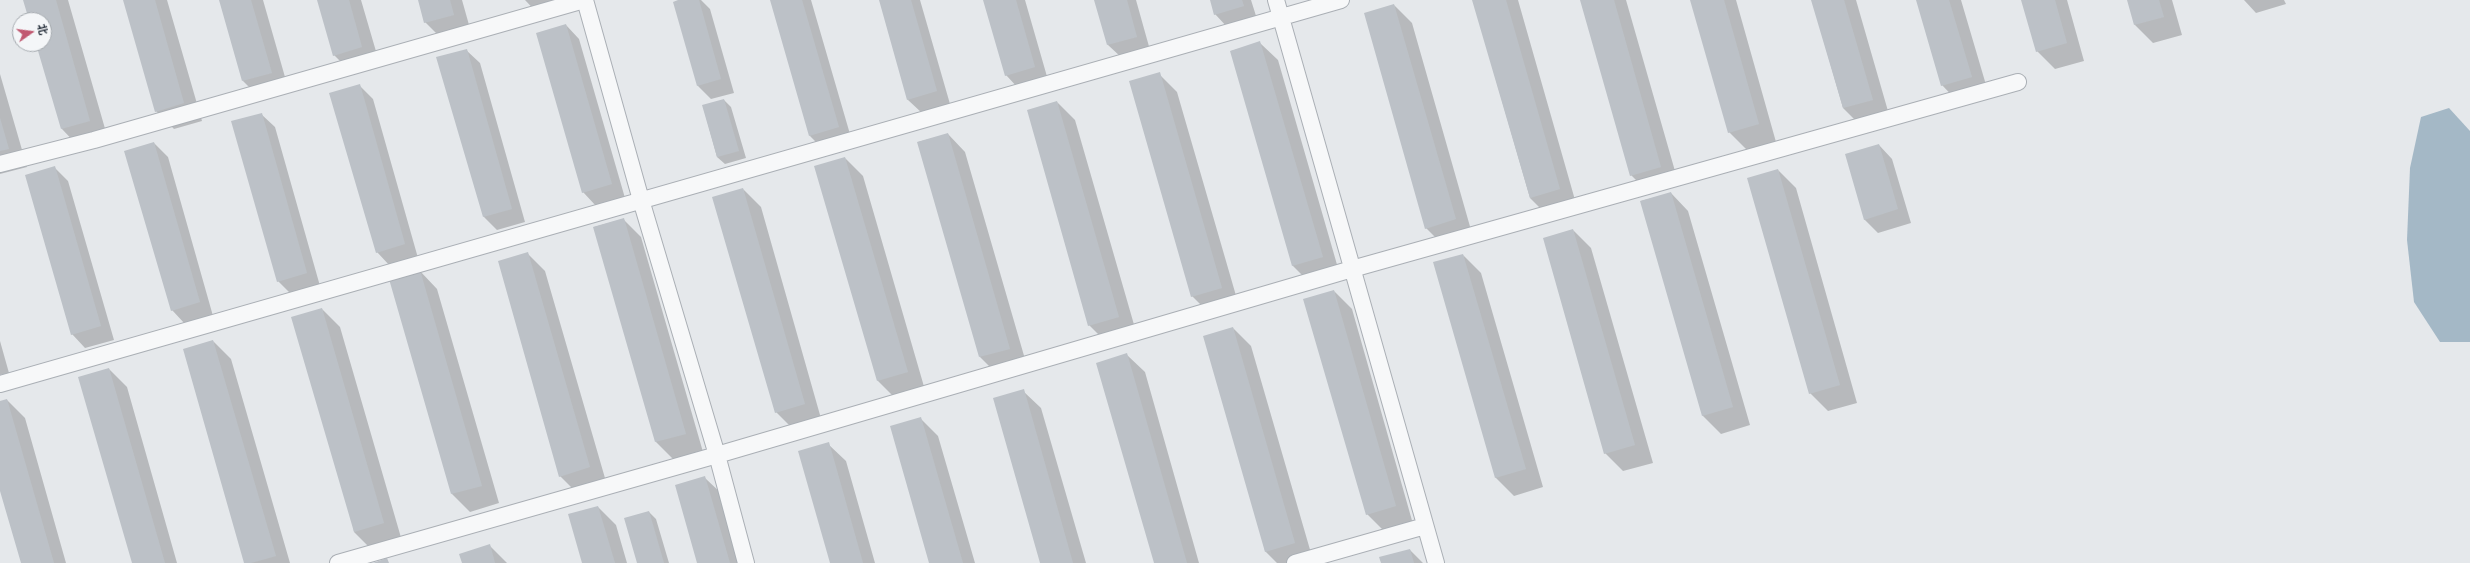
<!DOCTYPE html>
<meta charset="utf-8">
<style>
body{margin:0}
#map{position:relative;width:2470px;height:563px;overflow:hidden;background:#e5e8eb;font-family:Barlow,"Noto Sans SC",sans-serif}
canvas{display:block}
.north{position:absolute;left:12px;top:12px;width:40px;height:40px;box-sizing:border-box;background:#f4f6f8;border:1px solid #a5aaaf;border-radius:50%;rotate:76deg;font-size:11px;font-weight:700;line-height:16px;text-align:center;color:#2e3742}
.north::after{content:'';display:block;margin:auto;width:14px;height:18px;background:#c15971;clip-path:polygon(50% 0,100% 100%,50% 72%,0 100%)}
</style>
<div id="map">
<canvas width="2470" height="563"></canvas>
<div class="north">北</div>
</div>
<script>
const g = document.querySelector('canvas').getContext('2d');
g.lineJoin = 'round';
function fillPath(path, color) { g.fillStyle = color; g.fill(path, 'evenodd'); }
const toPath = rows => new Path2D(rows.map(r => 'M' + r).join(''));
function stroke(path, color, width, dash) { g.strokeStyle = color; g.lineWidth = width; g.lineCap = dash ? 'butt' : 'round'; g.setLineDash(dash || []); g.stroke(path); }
fillPath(toPath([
 [2449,108,2470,131,2470,342,2440,342,2414,302,2407,240,2410,168,2421,117]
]), '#a4b8c6');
fillPath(toPath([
 [24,0,68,0,108,139,79,147,62,129,37,44,44,44,44,20,30,20],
 [124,0,167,0,202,121,174,129,156,111],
 [220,0,263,0,289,91,261,99,243,81],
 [318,0,361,0,380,65,352,73,334,55],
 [419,0,462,0,471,32,443,40,425,22],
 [525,0,569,0,544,20],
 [682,0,701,0,710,9,734,93,711,99,698,86],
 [771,0,811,0,852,141,823,149,810,136],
 [880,0,920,0,950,104,922,113,908,100],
 [984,0,1025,0,1048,80,1019,89,1006,75],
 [1095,0,1136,0,1150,50,1122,58,1108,45],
 [1211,0,1251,0,1257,19,1228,28,1215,14],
 [1473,0,1518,0,1577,207,1548,216,1530,198],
 [1581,0,1626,0,1679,185,1649,193,1631,175],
 [1691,0,1736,0,1776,142,1747,150,1729,132],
 [1812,0,1856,0,1890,118,1861,126,1843,108],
 [1917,0,1961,0,1989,95,1959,103,1942,85],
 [2022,0,2067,0,2084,61,2055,69,2037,51],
 [2128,0,2172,0,2182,35,2153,43,2135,25],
 [2244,0,2284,0,2286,4,2256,13],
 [1394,5,1412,23,1473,237,1444,246,1426,228],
 [566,25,579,39,625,198,596,206,583,192],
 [1260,43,1278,60,1340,275,1311,284,1293,266,1231,51],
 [466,50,480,63,525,222,497,230,484,217,438,58],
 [0,74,27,167,0,174],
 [1159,74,1177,92,1239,306,1210,314,1192,296],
 [359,85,373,99,418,258,390,266,377,252],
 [724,100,731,107,746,158,725,164,717,157,703,106],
 [1057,102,1075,120,1137,335,1107,343,1089,325],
 [261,114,275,127,320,286,292,295,278,281],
 [948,134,965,152,1027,366,998,375,980,357,918,142],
 [154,143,168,157,213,316,185,324,172,310],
 [1879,145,1892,159,1911,223,1878,233,1864,219],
 [845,158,863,176,925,390,896,399,878,381],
 [54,167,68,181,114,340,85,348,72,334],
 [1778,170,1796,188,1857,403,1828,411,1810,393],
 [743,189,761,207,822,422,794,430,776,412],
 [1671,193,1688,211,1750,425,1721,434,1703,416,1641,201],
 [623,219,641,237,703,452,674,460,656,442,594,227],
 [1573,230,1591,248,1653,463,1623,471,1605,453],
 [527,253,545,271,607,485,578,494,560,476],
 [1463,255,1481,273,1543,487,1514,496,1496,478],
 [420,271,437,289,499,503,470,512,452,494,390,280],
 [1334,291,1352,309,1413,524,1385,532,1367,514],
 [322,309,340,327,402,541,372,550,354,532],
 [1233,328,1251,346,1313,560,1304,563,1277,563,1265,551],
 [0,341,9,373,0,375],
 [213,341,231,359,290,563,245,563],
 [1127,355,1145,372,1199,563,1155,563],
 [109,369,127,387,177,563,133,563],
 [1023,391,1041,408,1086,563,1041,563],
 [7,400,25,418,66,563,22,563,0,487,0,402],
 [920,418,938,436,975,563,930,563],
 [828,444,846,461,875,563,831,563],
 [705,478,723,495,742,563,698,563],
 [598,507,616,525,627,563,583,563],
 [649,512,656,519,669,563,638,563],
 [489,545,507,563,463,563],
 [1410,550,1423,563,1382,563]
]), '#0003');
fillPath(toPath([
 [23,0,56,0,90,121,61,129,36,44,44,44,44,20,29,20],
 [123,0,155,0,184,103,155,112],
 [219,0,251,0,272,73,242,81],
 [317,0,349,0,362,47,333,56],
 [418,0,450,0,454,15,424,23],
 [678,0,699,0,721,79,697,86,673,2],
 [770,0,802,0,839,127,809,136],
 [879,0,911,0,937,91,907,100],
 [983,0,1016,0,1035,67,1005,76],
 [1094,0,1127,0,1137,37,1107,45],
 [1210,0,1242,0,1244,6,1214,15],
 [1472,0,1506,0,1560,189,1530,198],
 [1580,0,1614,0,1661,167,1630,176],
 [1690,0,1724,0,1759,124,1728,133],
 [1811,0,1844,0,1873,100,1843,108],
 [1916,0,1949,0,1972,77,1941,86],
 [2021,0,2055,0,2067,43,2036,52],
 [2127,0,2159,0,2164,17,2134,25],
 [1394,4,1456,219,1425,229,1364,13],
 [566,24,612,184,582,193,536,33],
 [1260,41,1323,257,1292,266,1230,51],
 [467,49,512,209,483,217,436,57],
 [1160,72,1222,288,1191,297,1129,81],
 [360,84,405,244,376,253,329,93],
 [724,99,739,151,717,157,702,105],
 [1057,101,1119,317,1088,326,1027,110],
 [262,113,307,273,277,282,231,121],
 [0,118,9,149,0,151],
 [948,133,1010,349,979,357,917,142],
 [154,142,200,302,171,311,124,151],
 [1879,144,1898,209,1864,220,1845,154],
 [845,157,908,372,877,381,814,166],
 [55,166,101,326,71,335,25,175],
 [1778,169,1840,385,1809,394,1747,178],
 [743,188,805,404,775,413,712,197],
 [1671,192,1733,407,1702,416,1640,201],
 [624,218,686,434,655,442,593,227],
 [1573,229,1635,445,1604,454,1543,238],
 [528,252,590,467,559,477,498,261],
 [1463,254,1526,469,1495,478,1433,262],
 [420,270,482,486,451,494,389,279],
 [1334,290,1396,506,1366,515,1303,299],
 [322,308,384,523,354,532,291,317],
 [1233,327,1295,543,1265,552,1203,336],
 [213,340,276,556,251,563,244,563,183,349],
 [1127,353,1187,563,1154,563,1096,363],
 [109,368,165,563,132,563,78,377],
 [1024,389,1073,563,1040,563,993,398],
 [7,399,54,563,21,563,0,491,0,401],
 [921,417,963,563,929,563,890,426],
 [829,442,863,563,830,563,798,451],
 [705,476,730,563,697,563,675,485],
 [598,506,615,563,582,563,568,514],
 [649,511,664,563,637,563,624,518],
 [490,544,495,563,462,563,459,554],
 [1410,549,1414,563,1381,563,1379,557],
 [387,558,389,563,373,563]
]), '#bcc1c7');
const lane = toPath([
 [585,0,641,200,717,455,746,563],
 [1276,0,1436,563],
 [0,164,94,140,584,0],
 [0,384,1341,0],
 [338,563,717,455,1352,269,2018,82],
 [1295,563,1425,526]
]);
stroke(lane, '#aaafb5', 18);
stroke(lane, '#f7f8f9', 16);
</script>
